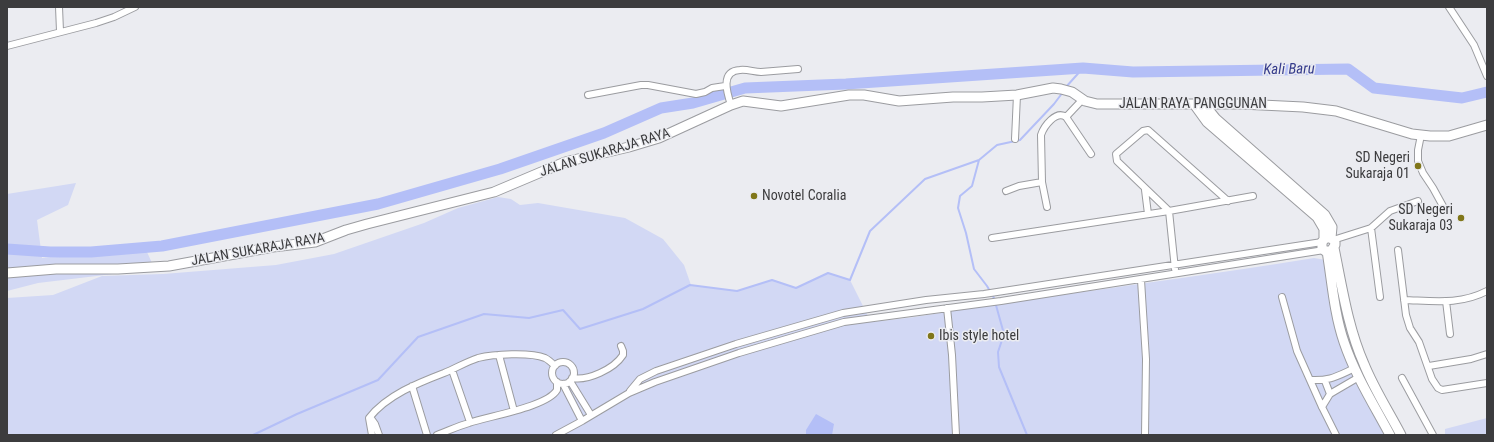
<!DOCTYPE html>
<html>
<head>
<meta charset="utf-8">
<style>
	body { margin:0 }
	#map { position:relative; width:1494px; height:442px; overflow:hidden; background:#ebecf1; font-family:"Roboto Condensed",sans-serif }
	canvas { display:block }
	.frame { position:absolute; inset:0; border:8px solid #3c3c3e; pointer-events:none }
</style>
</head>
<body>
<div id="map">
<canvas width="1494" height="442"></canvas>
<div class="frame"></div>
</div>
<script>
const ctx = document.querySelector('canvas').getContext('2d');
ctx.lineJoin = 'round';
function fillPath(path, color) { ctx.fillStyle = color; ctx.fill(path, 'evenodd'); }
function strokePath(path, color, width, dash) { ctx.strokeStyle = color; ctx.lineWidth = width; ctx.lineCap = dash ? 'butt' : 'round'; ctx.setLineDash(dash || []); ctx.stroke(path); }
function write(font, color, halo, rows, align = 'center') {
  ctx.font = font + ' "Roboto Condensed",sans-serif'; ctx.lineWidth = 3; ctx.setLineDash([]); ctx.textBaseline = 'middle'; ctx.strokeStyle = halo; ctx.fillStyle = color; for (const [text, x, y, turn = 0] of rows) {
    ctx.save(); ctx.translate(x, y); ctx.rotate((+turn || 0) * Math.PI / 180); ctx.textAlign = isNaN(turn) ? turn : align; if (halo) ctx.strokeText(text, 0, 0); ctx.fillText(text, 0, 0); ctx.restore();
  }
}
fillPath(new Path2D(`
	M76,183L68,205L37,220L42,258L147,252L152,263L130,272L38,283L7,291V194Z
	M498,197L511,199L520,205L538,203L625,218L663,239L684,265L691,285L737,291L772,280L796,288L828,273L850,280L871,322C927,317 983,305 1039,298C1131,285 1222,273 1314,258L1326,260L1334,297L1365,396L1384,435H7V298L53,295L102,276L163,274L276,265L334,254L424,223L458,208Z
	M1487,418L1486,435H1445V429Z`), '#d2d8f4');
fillPath(new Path2D(`
	M816,414L834,424L832,435H806V430Z`), '#b4bff7');
strokePath(new Path2D(`
	M1066,87L1083,68
	M253,435L297,414L378,380L418,337L484,314L529,318L563,310L580,329L643,309L690,285L737,291L772,280L796,288L828,273L850,280L870,231L925,179L979,160
	M1027,435L999,367L998,352L1004,334L994,298L987,286L974,269L966,233L958,208L960,196L972,186L979,160L997,145L1020,140L1054,104L1063,92`), '#b4bff7', 2);
strokePath(new Path2D(`
	M7,249L50,252H91L162,246L378,204L500,169L604,133L661,108L693,103L745,88L846,84L1083,68L1133,72L1348,69L1374,88L1462,98L1487,92`), '#b4bff7', 11);
const street = new Path2D(`
	M59,7L60,31
	M1449,7L1474,45L1487,76
	M7,46L96,23L114,17L135,7
	M588,95L641,85H648L696,94L705,92L712,88L725,86
	M731,105C727,93 720,71 740,70C747,69 754,72 761,72C774,71 786,70 798,69
	M1066,117L1083,99
	M1421,135L1418,150V161L1423,173L1433,188L1444,208
	M1015,139L1017,95
	M1145,190L1148,214
	M1006,191L1019,186L1042,182
	M1047,207L1042,182L1041,135C1044,126 1056,110 1066,117L1091,154
	M1371,228L1380,297
	M992,238L1169,211L1253,196
	M1333,240L1371,228L1390,211L1418,201
	M1398,250L1406,315L1410,328L1419,342L1432,379L1438,388L1442,390L1487,383
	M1175,269L1169,211L1117,161L1116,154L1143,131L1148,130L1228,201
	M1141,280L1146,359L1145,435
	M1282,297L1297,351L1322,407L1336,435
	M1404,300C1434,301 1460,305 1487,291
	M1446,301L1450,334
	M947,308L952,355L956,435
	M499,355L514,411
	M552 373a11 11 0 1 1 22 0a11 11 0 1 1-22 0Z
	M1429,366L1471,359L1487,354
	M452,370L470,422
	M572,378C588,381 614,369 623,355V351L621,346
	M1402,378L1433,435
	M1310,380C1331,381 1337,376 1355,368
	M570,381L591,415
	M1325,381L1330,394
	M563,384L582,421
	M412,386L427,435
	M630,391L640,379L656,371L736,344L843,313L926,300L984,294L1322,242
	M1322,407L1330,394L1335,391L1359,377
	M370,417L375,424L379,435
	M372,435L369,418C387,395 418,383 444,373C456,368 466,362 478,358C493,354 531,352 545,358C549,360 552,363 555,366
	M437,435C448,431 458,426 469,423C489,416 547,407 557,390V382
	M556,435L582,421L629,393L655,382L739,353L844,322L1001,301L1324,250`);
const secondary = new Path2D(`
	M1194,104L1207,122L1317,217L1324,229V240
	M1204,104L1216,119L1325,215L1332,227L1331,238L1335,242V245L1331,251H1325L1322,248V242L1325,238H1331
	M1334,248C1342,287 1348,328 1364,364C1374,389 1389,412 1401,435
	M1327,251C1332,281 1334,313 1344,342C1355,375 1374,405 1390,435
	M7,273L56,269H118L169,266L273,247L315,242L346,230L367,224L494,192L565,162L629,147L659,138L731,105L743,101L781,106L849,95H864L899,101L953,97H982L1017,95L1053,88L1061,89L1072,92L1085,101L1097,104H1241L1303,107L1336,111L1412,134L1430,136H1449L1487,125`);
strokePath(street, '#9b9ca0', 8);
strokePath(secondary, '#9b9ca0', 11);
strokePath(street, '#fff', 6);
strokePath(secondary, '#fff', 9);
for (const [x, y, r, color] of [
	[1418,166,4,"#807619"],
	[754,196,4,"#807619"],
	[1461,218,4,"#807619"],
	[931,336,4,"#807619"]
]) { const dot = new Path2D(); dot.arc(x, y, r, 0, 2 * Math.PI); ctx.fillStyle = color; ctx.fill(dot); strokePath(dot, '#ebecf1', 1.5); }
write('14px', '#3c3c3e', '#ebecf1', [
	["JALAN RAYA PANGGUNAN",1193,104],
	["JALAN SUKARAJA RAYA",605,153,-17],
	["JALAN SUKARAJA RAYA",258,250,-10]
]);
write('14px', '#3c3c3e', '#ebecf1', [
	["SD Negeri",1410,158],
	["Sukaraja 01",1410,174],
	["Novotel Coralia",762,196,"left"],
	["SD Negeri",1453,210],
	["Sukaraja 03",1453,226],
	["Ibis style hotel",939,336,"left"]
], 'right');
write('italic 15px', '#373d8c', '#ebecf1', [
	["Kali Baru",1289,70,-1]
]);
</script>
</body>
</html>
